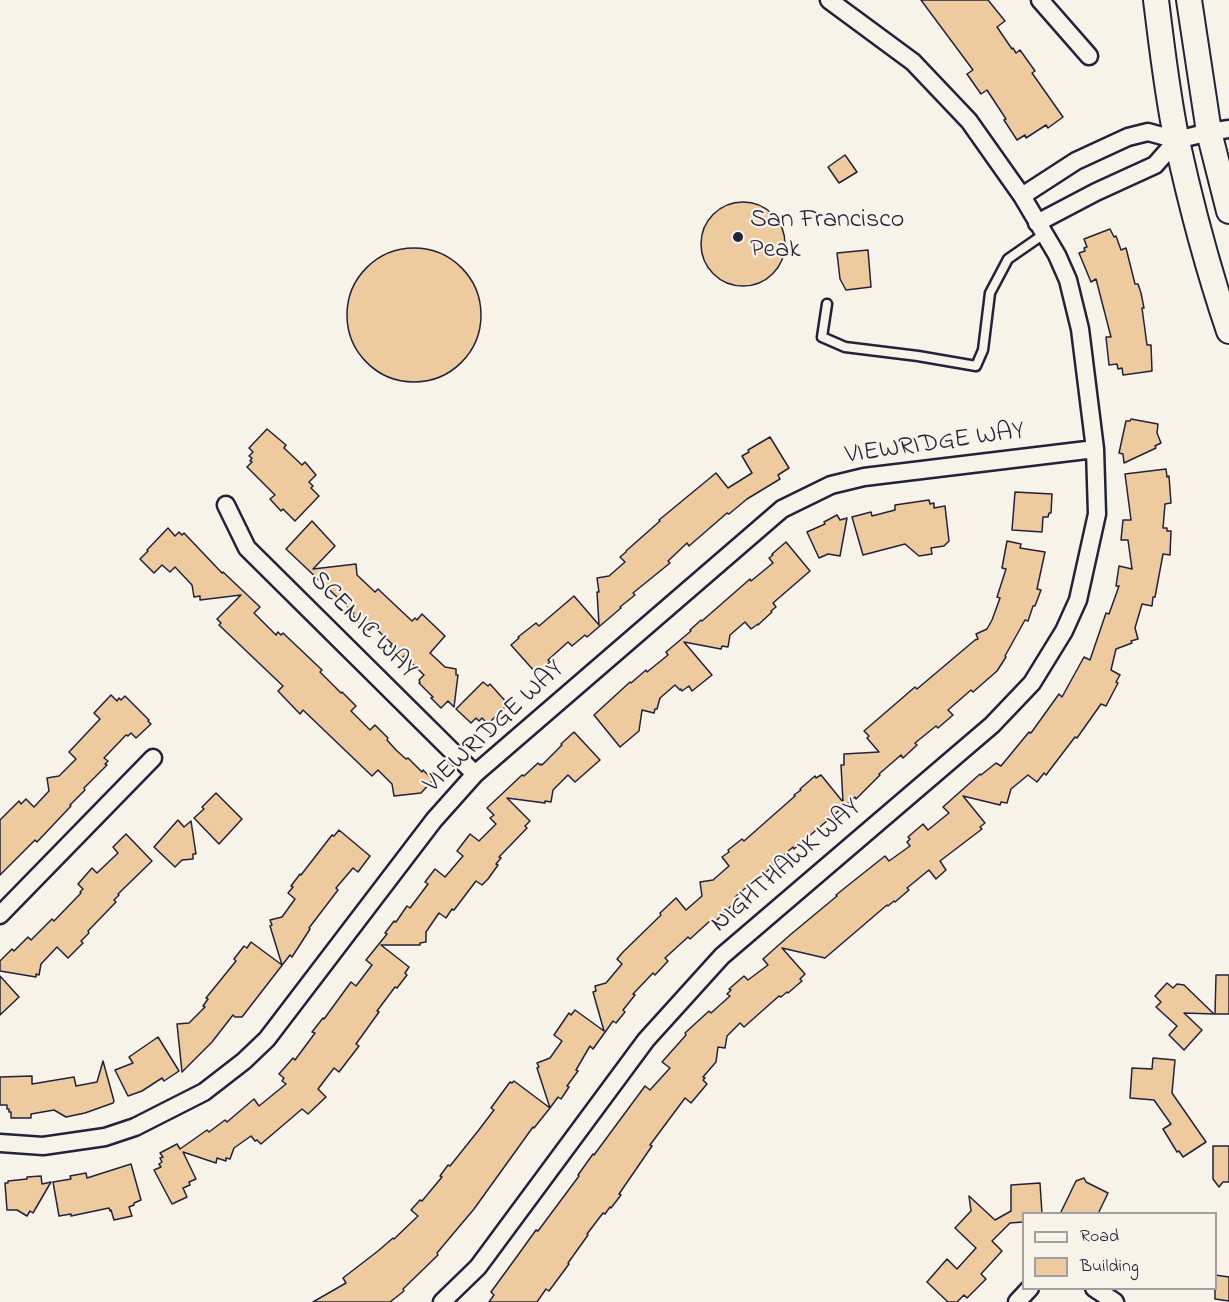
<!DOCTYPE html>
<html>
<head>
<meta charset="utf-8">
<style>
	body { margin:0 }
	#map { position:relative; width:1229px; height:1302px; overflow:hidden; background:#f7f3e8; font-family:"Indie Flower",sans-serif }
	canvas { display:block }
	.legend { position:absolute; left:1022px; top:1212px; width:195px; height:78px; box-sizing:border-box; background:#f7f3e8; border:2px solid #a29fa3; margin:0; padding:8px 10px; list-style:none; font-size:18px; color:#22223b }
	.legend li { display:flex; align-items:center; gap:12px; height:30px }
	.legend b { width:30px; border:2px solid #a29fa3 }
</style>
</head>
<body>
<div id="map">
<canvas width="1229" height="1302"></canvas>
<ul class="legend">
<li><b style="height:8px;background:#f7f3e8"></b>Road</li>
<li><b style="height:16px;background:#eecb9f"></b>Building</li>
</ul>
</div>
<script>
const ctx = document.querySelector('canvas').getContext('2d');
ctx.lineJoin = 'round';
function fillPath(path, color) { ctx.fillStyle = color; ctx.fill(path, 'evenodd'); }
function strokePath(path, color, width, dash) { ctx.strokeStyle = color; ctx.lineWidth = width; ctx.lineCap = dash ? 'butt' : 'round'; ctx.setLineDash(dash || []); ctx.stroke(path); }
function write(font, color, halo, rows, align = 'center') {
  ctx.font = font + ' "Indie Flower",sans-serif'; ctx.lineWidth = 4.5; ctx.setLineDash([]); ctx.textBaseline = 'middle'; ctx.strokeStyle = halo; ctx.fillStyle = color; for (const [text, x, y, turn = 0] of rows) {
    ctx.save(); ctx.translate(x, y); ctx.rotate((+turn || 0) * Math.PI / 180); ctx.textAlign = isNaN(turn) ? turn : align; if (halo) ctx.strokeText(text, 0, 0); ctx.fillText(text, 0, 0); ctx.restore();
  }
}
const building = new Path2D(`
	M921,0H988L1005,21L997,27L1012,49L1013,48L1016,53L1020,50L1035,71L1032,73L1063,117L1048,128L1046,125L1026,138L1025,135L1017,140L1004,120L1006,119L987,90L981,94L967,74L973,70Z
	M845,155L857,172L839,183L828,167Z
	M701 244a42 42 0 1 1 84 0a42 42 0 1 1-84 0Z
	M1110,229L1114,237L1116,236L1121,250L1126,248L1135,284H1138L1141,293L1144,308H1142L1147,345H1151L1152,371L1123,375L1122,368L1118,369L1117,364L1109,365L1106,337H1111L1096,279L1091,282L1079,253L1085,251L1084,248L1087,247L1084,239Z
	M347 315a67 67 0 1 1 134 0a67 67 0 1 1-134 0Z
	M868,250L871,287L846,290L840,279L837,253Z
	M1131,419L1158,424L1157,433L1161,443L1155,446L1156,448L1124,463L1123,454L1119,453L1126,421H1130Z
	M267,429L286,445L284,448L302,465L305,462L316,475L309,482L313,486L311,488L319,496L295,521L283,509L281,511L270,499L275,495L247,467L252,462L250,461L252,458L249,456L253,452L249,448Z
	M770,437L789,468L778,475L780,479L747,499L729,514L727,513L689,546L687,543L668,561L670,563L633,593L635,595L620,607L621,608L587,637L585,635L572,646L568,642L548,660L550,662L536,673L511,645L519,638L518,637L536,623L539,626L574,596L599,625L597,592H599L597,578L609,576L625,562L620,557L626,552V551L660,521L659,520L716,473L728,488L752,473L742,456L749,452L748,450Z
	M1166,469L1167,477L1169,476L1171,503L1165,504L1163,528H1167V531H1171L1170,555L1163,554L1155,597H1153L1152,606L1142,604L1135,628L1138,639L1131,641L1132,643L1116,649L1111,670L1120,675L1116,682L1118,683L1106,706L1101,704L1077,738L1075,737L1046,775L1044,773L1037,782L1028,775L1011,789L1007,803L1001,802L1000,805L963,796L985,823L980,827L982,829L940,861L946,870L936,879L929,870L907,888L909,890L895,902L894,901L888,906L887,905L825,958L782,948L805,974L800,979L802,981L788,993L787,992L781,997L779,996L744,1027L740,1023L727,1036L725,1048L718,1047L716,1062L703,1077L705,1078L703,1080L707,1084L691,1103L685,1098L650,1145L652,1146L619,1194L621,1195L611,1208L610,1207L605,1214L603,1213L587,1234L588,1235L568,1263L569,1264L549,1291L546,1289L537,1302H489L494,1295L491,1292L518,1255L536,1230L538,1231L579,1176L578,1175L593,1154L594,1155L645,1086L650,1090L670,1068L662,1062L686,1035L685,1033L709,1011L711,1013L730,996L727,994L731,990L729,989L744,976L748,980L768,965L763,959L790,935L837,896L836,895L851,883L885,856L889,861L910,846L907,842L910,839L908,837L923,824L928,830L949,813L943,807L980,774L981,775L996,763L1001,766L1029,732L1031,733L1059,694L1062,697L1084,657L1090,660L1106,613L1109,614L1119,586H1116L1119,566L1132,569L1128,540H1121L1123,520H1131L1125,474Z
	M1015,492L1052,494L1051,513H1049L1048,517H1043L1042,532L1012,530Z
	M929,500L930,504L934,503V508L945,506L949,541L944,546L931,548L932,554L919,556L905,544L863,555L852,517L871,512L872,516L895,510V505Z
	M837,515L840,520L847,518L840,556L828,554L819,558L807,532L825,524L824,522Z
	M312,521L335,546L313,569L356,564L357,575L375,592L378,589L412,621L415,618L417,620L422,614L445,636L430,653L445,667L456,669V675H458L454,707L448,701L441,708L431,698L433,697L419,683L420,682L419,680L424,675L404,656L402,658L390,646L392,644L373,626L369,630L366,628L365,629L352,615L354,613L286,549Z
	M168,528L175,536L179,532L182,535L184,533L222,573L223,572L260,607L254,613L276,635L278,632L281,635L283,633L322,670L320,672L341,693L342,692L356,706L351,711L370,730L375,725L388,738L387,740L396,750L406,759L408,758L422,772L423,770L433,780L421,793L394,796L392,784L378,770L372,776L303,710L300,714L278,691L283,686L219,625L221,623L217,619L241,595L200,600V596L194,597L192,585L175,567L170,572L162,565L154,573L140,559L148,551L147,550Z
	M1007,541L1021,544L1020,548L1045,552L1037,589L1041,590L1035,606H1033L1028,621L1025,620L1005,656L1006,657L997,671L973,692L971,690L948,710L953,715L938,728L936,726L915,743L917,745L903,758L901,755L879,774L880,775L856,799L855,797L794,849L793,847L772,865L773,866L757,880L756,879L735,897L738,899L714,923L711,920L690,939L688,937L665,958L668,961L655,975L653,973L633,994L635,995L623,1010L625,1012L616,1023L613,1021L593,1049L590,1046L576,1070L578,1071L567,1086L569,1087L561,1099L558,1097L550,1108L537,1068L539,1067L537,1063L550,1058L562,1041L554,1035L569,1013L571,1015L575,1010L604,1031L593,992L596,991L595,986L606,983L622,964L617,959L623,952L661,915L660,913L676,898L686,910L702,896L700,882L713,880L729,866L722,857L729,852L728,850L742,839L744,841L795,796L794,795L801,790L800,789L815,776L816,778L821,775L843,802L841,765H844V754L879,752L867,738L869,736L864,731L915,687L917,689L975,640L978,639L976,634L987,629L992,620L1000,598L997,597L1006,569L1002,568Z
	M786,542L810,571L773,603L776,607L771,611L772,612L758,625V624L751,629L745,622L730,635L728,647L722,646L721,649L684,642L712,675L692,691L689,686L682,691L681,689L680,690L675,685L660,698L657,709H655L654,713L642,710L639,731L620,747L594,715L630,682L631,683L646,670L647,672L668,655L666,652L691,631L690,630L701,620L702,621L750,579L751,581L773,563L769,558L773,555L772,554Z
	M483,682L488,686L490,684L508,704L488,724L482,718L479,721L476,718L471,723L456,709Z
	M111,695L117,701L119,698L121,700L125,696L149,720L148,721L151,724L136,738L131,733L128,736L126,735L104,758L108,761L105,764L107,765L84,788L85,790L70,805L71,806L37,842L35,840L0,875V820L19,801L21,804L26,799L34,807L49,791L47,778L59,776L76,759L69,752L100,719L94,713Z
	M574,732L600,760L575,782L568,775L553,790L551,802L545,801V803L507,798L530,821L525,826L527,828L499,857L501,858L496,864L498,865L488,879L482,885L476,881L454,910L452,909L446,918L439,913L426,932V942L420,943V945H381L409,967L405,973L407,975L397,988L395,987L377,1011L379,1012L356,1044L359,1046L339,1072L334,1068L318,1089L326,1097L308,1114L302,1109L261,1144L257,1140L255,1141L251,1136L234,1148L230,1159L226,1158V1161L217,1158L216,1163L183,1152L196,1179L189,1182L190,1185L183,1188L187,1197L172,1204L154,1170L161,1167L159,1164L162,1162L160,1158L163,1157L160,1153L177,1144L180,1149L207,1130L209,1132L225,1120L227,1122L254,1099L259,1106L286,1084L282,1081L284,1078L279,1074L293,1058L295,1060L315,1033L312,1032L323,1018L324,1019L351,982L356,986L372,965L366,960L387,934L385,933L394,921L396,922L407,906L410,908L428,884L425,882L435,869L445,877L463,856L457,851L470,834L479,841L496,824L490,818L494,815L487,808L522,775L524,776L538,763L540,765L541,764L542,765L562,745L561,744Z
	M216,793L242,819L219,844L194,818L204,809L202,807Z
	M178,820L184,827L191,821L196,854H193V859L182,860L175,867L154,847Z
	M339,830L370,856L358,872L353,868L336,888L338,890L309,928L310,929L292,957L290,955L242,1017H235L233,1015L212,1042L182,1072L177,1024L189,1023L205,1007L203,1006L208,999L206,998L236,961L234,959L244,946L247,948L251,942L282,965L270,926L272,925L270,920L282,917L295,899L288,893L293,887L291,886L300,874L301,875L332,835L334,836Z
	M126,834L152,861L118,894L119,895L114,900L116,902L88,931L89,933L81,941L83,943L68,958L57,947L41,964L39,975L36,974V977L0,971V961L12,949L14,951L28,937L31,940L52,919L54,921L81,893L80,892L83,889L78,884L92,868L97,873L118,853L113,847Z
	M1216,975H1229V1014H1215Z
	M0,976L19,997L0,1015Z
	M1167,983L1173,988L1177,984L1184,985L1214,1014L1184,1013L1202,1030L1184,1050L1169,1035L1177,1026L1156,1007L1161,1002L1155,996Z
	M158,1037L179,1071L164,1081L162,1078L142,1091L128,1096L115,1070L133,1063L129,1057Z
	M1153,1058L1175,1060L1172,1093L1206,1142L1183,1157L1179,1151L1177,1152L1163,1129L1171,1124L1154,1100L1130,1098L1132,1068L1152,1069Z
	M103,1061L114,1101L113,1103L85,1113L66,1117L54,1110L31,1114V1118H11V1112H9V1109H7V1105H0V1077L32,1076V1084L74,1077L76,1086L97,1082Z
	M514,1081L550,1108L534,1128L533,1127L474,1209L437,1253L438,1255L403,1289L404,1291L390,1302H313L346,1283L343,1278L378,1251L393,1238L394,1239L418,1216L411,1210L420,1200L422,1201L442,1177L440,1176L448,1165L450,1166L478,1131L494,1110L491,1108L510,1082L512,1083Z
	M1213,1146H1229V1182H1223L1219,1187L1213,1179Z
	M131,1164L141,1200L134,1203V1205L129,1207L132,1216L114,1220L111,1210L110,1211L109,1208L71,1216V1214L59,1216L53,1182L71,1179L70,1176L86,1173L87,1178Z
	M41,1176L42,1184L51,1182L33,1213L30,1211L27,1216L17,1210H7L5,1183H8V1181L27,1179V1177Z
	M1084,1178L1086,1182L1108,1193L1098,1214H1060L1076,1181Z
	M1040,1183L1042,1214H1023V1222L1010,1223L992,1241L1002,1251L981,1274L986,1279L967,1298L964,1295L957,1302H948L927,1282L947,1259L957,1269L976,1248L955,1228L971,1211L969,1196L995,1220L1011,1211V1185Z
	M1215,1275L1229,1277V1301L1215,1299Z`);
fillPath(building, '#eecb9f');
strokePath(building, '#22223b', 1.5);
const service = new Path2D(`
	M827,304L822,337L845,347L918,356L976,366L983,350L990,293L1008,259L1044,234`);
const minor = new Path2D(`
	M1040,0L1089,56
	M1177,140L1209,132L1229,129
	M1022,196L1076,161L1128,137L1148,132L1177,140
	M1037,223L1096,192L1155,165L1177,140
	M226,505L247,548L475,774
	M0,915L153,758
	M0,1143L43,1146L105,1137L135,1127L204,1092L244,1061L267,1039L434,820L475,774L782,509L831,485L864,477L1095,449
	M1094,1288L1115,1302
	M442,1302L478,1267L646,1040L722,956L992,725L1032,683L1064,631L1078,600L1097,514L1095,449L1080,329L1068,280L1057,255L1022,196L969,121L913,62L829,0
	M1017,1302L1030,1288`);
const secondary = new Path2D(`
	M1156,0C1162,47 1167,94 1177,141C1191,205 1208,269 1229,331
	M1189,0L1209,132L1229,211`);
strokePath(service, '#22223b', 13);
strokePath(minor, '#22223b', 21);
strokePath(secondary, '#22223b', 28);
strokePath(service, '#f7f3e8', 8);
strokePath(minor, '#f7f3e8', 16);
strokePath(secondary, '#f7f3e8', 24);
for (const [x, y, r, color] of [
	[738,237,6,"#22223b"]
]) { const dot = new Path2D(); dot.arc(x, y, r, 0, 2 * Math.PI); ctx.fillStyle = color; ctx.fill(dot); strokePath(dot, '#f7f3e8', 2); }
write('26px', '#22223b', '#f7f3e8', [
	["San Francisco",750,222],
	["Peak",750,252]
], 'left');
write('26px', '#22223b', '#f7f3e8', [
	["VIEWRIDGE WAY",935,445,-8],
	["SCENIC WAY",362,626,45],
	["VIEWRIDGE WAY",495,728,-43],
	["NIGHTHAWK WAY",787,867,-41]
]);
</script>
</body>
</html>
